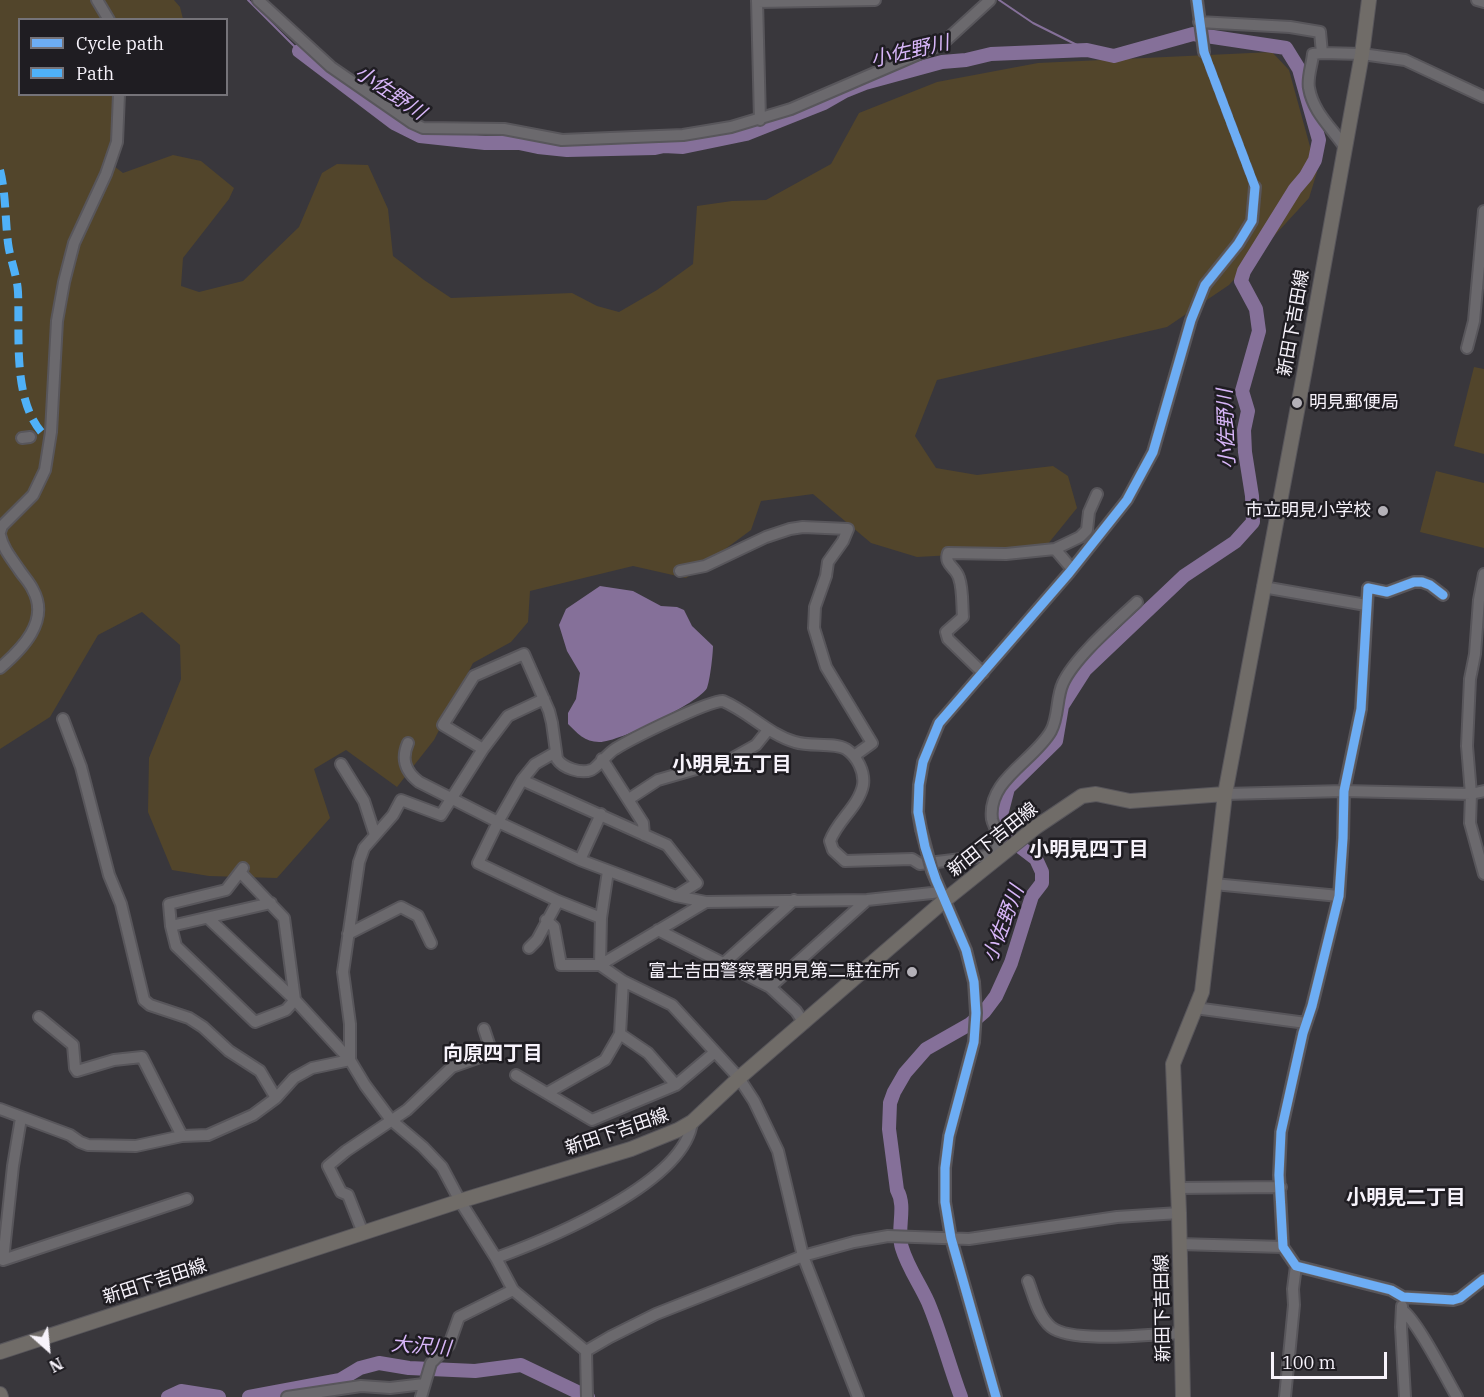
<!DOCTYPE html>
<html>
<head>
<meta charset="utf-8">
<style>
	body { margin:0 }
	#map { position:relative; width:1484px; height:1397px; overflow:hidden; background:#39373c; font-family:"IBM Plex Serif",serif }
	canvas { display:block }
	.legend { position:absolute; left:18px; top:18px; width:210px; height:78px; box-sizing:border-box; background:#1f1d22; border:2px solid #757379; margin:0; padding:8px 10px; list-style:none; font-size:18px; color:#f7f3fb }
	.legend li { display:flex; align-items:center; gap:12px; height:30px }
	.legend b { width:30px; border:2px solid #757379 }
	.north { position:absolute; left:18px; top:1319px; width:60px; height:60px; -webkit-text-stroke:4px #1f1d22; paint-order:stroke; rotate:153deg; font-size:16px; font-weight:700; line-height:24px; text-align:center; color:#f7f3fb }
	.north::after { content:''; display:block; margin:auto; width:21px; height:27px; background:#f7f3fb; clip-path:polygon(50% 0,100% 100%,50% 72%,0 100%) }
	.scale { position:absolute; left:1271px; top:1352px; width:116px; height:27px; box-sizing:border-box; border:3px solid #f7f3fb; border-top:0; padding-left:8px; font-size:18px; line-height:21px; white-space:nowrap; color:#f7f3fb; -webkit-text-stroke:4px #1f1d22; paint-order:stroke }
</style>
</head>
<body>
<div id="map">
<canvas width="1484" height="1397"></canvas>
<ul class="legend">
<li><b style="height:8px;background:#6dadf4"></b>Cycle path</li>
<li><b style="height:8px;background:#4fb1f8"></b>Path</li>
</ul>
<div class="north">N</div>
<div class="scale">100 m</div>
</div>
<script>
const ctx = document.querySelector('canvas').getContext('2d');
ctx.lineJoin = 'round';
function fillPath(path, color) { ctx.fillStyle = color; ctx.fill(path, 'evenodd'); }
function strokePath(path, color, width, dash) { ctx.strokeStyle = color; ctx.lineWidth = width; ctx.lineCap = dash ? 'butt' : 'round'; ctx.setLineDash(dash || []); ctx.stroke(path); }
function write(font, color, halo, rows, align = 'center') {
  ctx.font = font + ' "IBM Plex Serif","Noto Sans JP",serif'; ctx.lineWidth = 5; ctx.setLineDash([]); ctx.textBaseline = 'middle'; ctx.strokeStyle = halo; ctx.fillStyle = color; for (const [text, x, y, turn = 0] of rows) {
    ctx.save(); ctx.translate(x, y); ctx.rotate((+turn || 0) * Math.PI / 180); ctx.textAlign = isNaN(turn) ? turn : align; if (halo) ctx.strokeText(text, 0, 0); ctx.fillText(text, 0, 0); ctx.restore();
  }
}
fillPath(new Path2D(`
	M0,0H174L180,7L183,19L20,20V94L126,95L106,160L123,173L173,155L201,161L234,188L229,199L183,258L181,286L199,292L243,281L299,227L322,173L337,164L368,165L388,209L393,256L424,280L451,298L572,293L597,306L619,312L657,290L693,264L697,206L732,201L766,200L831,164L859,113L937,82L1038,63L1272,52L1289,70L1317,172L1309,198L1229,285L1167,327L937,380L915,436L936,468L977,475L1053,466L1068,476L1077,508L1043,550L917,557L871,543L813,494L761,501L751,530L686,578L633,566L530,591L528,622L511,642L473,663L434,740L397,787L346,750L314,769L330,818L277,878L209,876L172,870L148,812L149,758L181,679L180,645L142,612L98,635L50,717L0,749Z
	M1474,367L1484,369V454L1454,446Z
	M1436,471L1484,483V548L1420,532Z`), '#52452b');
fillPath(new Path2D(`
	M600,586L633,591L661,606L677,607L684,610L692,626L713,646C713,654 710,681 707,688C699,703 617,743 599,742C585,742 577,733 568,724V713L576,699L580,673L567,651L559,625L566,609Z`), '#857099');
strokePath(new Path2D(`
	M248,0L299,51
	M999,0L1033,23L1087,50`), '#857099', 2);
strokePath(new Path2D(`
	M299,51L394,123L420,136L485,143H519L538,147L567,150L655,148L664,146L683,147L746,134L824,103L845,91L865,83L942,62L966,60L991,54L1087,50L1114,56L1193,34L1286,48L1299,69L1319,140L1315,160L1306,176L1295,189L1244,271L1241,281L1256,309L1259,331L1242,391L1248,411L1244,430L1245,452L1252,496L1253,522L1235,542L1184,576L1085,670L1062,706L1056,741L1008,788L1001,815L1006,836L1036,859L1042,872V883L1032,896L1011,963L996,996L984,1012L970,1024L926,1049L905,1073L894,1092L890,1103L889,1129L897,1190C907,1207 896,1230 902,1248C908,1268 920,1284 928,1302C941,1333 949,1365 961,1397
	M168,1397L181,1391L219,1397
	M249,1397L340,1380L360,1368L379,1363L409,1368L475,1371L521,1365L588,1397`), '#857099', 14);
strokePath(new Path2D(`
	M1204,52L1255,187`), '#565359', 10, [10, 5]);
const minor = new Path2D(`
	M97,0L109,20
	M258,0L331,67L412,123L423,128L504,129L562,140L683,135L731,127L791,109L942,44L990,0
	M757,0L760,120
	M1197,0L1204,52
	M1477,0L1484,2
	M757,2L875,0
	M1199,22L1290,27L1320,32L1322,53L1313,54C1312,65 1307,78 1309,88C1313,112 1331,127 1344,146
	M1322,53L1362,54L1405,60L1484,97
	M1467,348L1474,321L1484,211
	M22,438L30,437
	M0,532L2,526L33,495L45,470L51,432L57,321L64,282L74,243L106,174L117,142L119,94
	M0,535C3,549 12,559 20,571C24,577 30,583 33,590C50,621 22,649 0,668
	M1055,549L1080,537L1087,530L1089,512L1097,494
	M680,571L705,566L766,537L790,529L803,527L848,529L843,541L828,562L826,576L815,607L814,628L826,667L872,743L854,756
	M1484,574L1479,600L1475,654L1470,679L1467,746L1471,794L1470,823L1484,874
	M1263,587L1366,605
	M1443,595L1430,585L1422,582H1414L1387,592L1368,588L1361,709L1344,791L1343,838L1339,896L1312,1006L1303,1033L1281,1132L1279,1175L1283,1247L1296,1266L1391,1290L1403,1297L1453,1300L1460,1298L1484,1279
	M983,673L948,639L946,632L963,617C962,605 963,589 959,578C956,567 944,565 948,553L1006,554L1055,549L1072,569
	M63,719L81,767L109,875L121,904L144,1000L150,1005L189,1018L203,1027L229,1051L260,1071L276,1098
	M408,743C401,759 405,771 419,782L498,822L580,860L676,896L706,902L867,900L941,892
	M483,749L443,725L474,676L524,654L549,711L552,723L557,759C563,768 581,774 591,770C596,769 608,753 615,749C631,739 707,701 723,701C749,712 768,734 795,742C810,747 834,742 846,749C857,756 865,772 863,785C859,806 837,821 830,841L833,850L845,861L912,859L920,864L1003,854
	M556,752L535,764L522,780L498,822L478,863L558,901L601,918
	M602,759L643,823L644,835
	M341,764L364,801L375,835
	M522,780L667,845L697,883L676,896
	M1225,794L1344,791L1471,794L1484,791
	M629,799L658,780L731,759L756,745L768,730
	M921,829L918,812L919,785L923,762L939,723L1069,573L1127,500L1153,452L1191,320L1205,285L1238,244L1252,221L1255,187
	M999,854C995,844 998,845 998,837C998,831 993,825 992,819C987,780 1034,761 1051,731C1059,716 1056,698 1063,683C1075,657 1116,622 1137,602
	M580,860L601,814
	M243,868L226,890L169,904L171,926L176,946L255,1022L286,1010L295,1000
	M932,871L966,950L974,982L976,1013L974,1042L949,1136L945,1168V1202L951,1238L996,1397
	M240,872L284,918L295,1000
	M1214,884L1339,896
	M208,918L295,1000L350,1060L365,1085L391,1120L423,1147L442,1167L460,1201L496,1258L513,1290L586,1351L587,1397
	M546,920L554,927L561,965H600L706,902
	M171,926L271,903
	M658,930L770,987L796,1011L804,1023
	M348,934L401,907L418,916L431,943
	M529,948L537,940L558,901
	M723,964L794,900
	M600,965L623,981L672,1005L739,1078L754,1101L778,1151L803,1256L858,1397
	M600,965L601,918L608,871
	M770,987L867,900
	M1195,1008L1306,1023
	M39,1017L73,1045L75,1068L77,1071L114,1060L142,1057L182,1136
	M620,1034L648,1053L676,1085
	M350,1060V1024L343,972L359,862L364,848L393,815L401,800L441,815L483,749L508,716L544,699
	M516,1075L592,1120L676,1085L715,1052
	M547,1093L605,1060L620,1034L623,981
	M0,1109L70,1135L80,1142L88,1145L136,1146L182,1136L208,1135L253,1115L276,1098L294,1078L312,1068L350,1060
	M21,1118L13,1166L3,1260L187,1199
	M1178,1188L1281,1187
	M363,1233L348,1195L341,1192L328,1166L346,1151L407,1110L452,1067L492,1053L484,1029
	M1179,1244L1283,1247
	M496,1258C548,1239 685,1183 692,1122
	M1028,1281C1034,1297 1038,1316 1051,1327C1072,1344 1154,1334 1182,1333
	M1402,1306L1401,1327L1405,1397
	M1402,1310C1417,1320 1446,1378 1457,1397
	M586,1351L610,1337L656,1314L803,1256L854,1242L888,1236L969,1239L1117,1217L1179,1213
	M287,1397L361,1386L390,1388L424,1384
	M421,1397L431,1363L449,1345L459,1317L513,1290
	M1285,1397L1294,1305L1293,1289L1296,1266`);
const major = new Path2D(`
	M0,1352L460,1201L631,1149L678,1130L692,1122L739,1078L945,900L1036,827L1082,796L1096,794L1130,801L1225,794
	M0,1394L1,1397
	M1183,1397L1179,1213L1173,1064L1202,992L1225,794L1305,369L1362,54L1369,0`);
strokePath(minor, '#58565b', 14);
strokePath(major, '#58565b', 16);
strokePath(minor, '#6b696d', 10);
strokePath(major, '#706c68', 14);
const minorBridge = new Path2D(`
	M921,829L932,871`);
strokePath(minorBridge, '#58565b', 14, []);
strokePath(minorBridge, '#6b696d', 10);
strokePath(new Path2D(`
	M0,170C6,194 5,218 8,243C10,259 17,275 18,292C20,336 12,400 43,434`), '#4fb1f8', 8, [15, 8]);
strokePath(new Path2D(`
	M1443,595L1430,585L1422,582H1414L1387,592L1368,588L1361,709L1344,791L1343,838L1339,896L1312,1006L1303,1033L1281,1132L1279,1175L1283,1247L1296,1266L1391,1290L1403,1297L1453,1300L1460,1298L1484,1279
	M996,1397L951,1238L945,1202V1168L949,1136L974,1042L976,1013L974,982L966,950L936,880L925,847L918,812L919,785L923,762L939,723L1069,573L1127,500L1153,452L1191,320L1205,285L1238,244L1252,221L1255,187L1204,52L1197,0`), '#6dadf4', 9);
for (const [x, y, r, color] of [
	[1297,403,6,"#b4b1b8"],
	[1383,511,6,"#b4b1b8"],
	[912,972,6,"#b4b1b8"]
]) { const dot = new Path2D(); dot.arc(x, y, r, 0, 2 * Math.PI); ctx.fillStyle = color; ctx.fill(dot); strokePath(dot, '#1f1d22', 2); }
write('18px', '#f7f3fb', '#1f1d22', [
	["新田下吉田線",1294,323,-80],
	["新田下吉田線",993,840,-38],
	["新田下吉田線",617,1132,-19],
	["新田下吉田線",155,1282,-18],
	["新田下吉田線",1163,1308,-91]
]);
write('18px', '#f7f3fb', '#1f1d22', [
	["明見郵便局",1309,403,"left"],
	["市立明見小学校",1371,511],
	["富士吉田警察署明見第二駐在所",900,972]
], 'right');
write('italic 20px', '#d8b6f9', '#1f1d22', [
	["小佐野川",910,52,-13],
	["小佐野川",390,93,34],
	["小佐野川",1227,429,-92],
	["小佐野川",1004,924,-69],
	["大沢川",421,1347,5]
]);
write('bold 20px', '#f7f3fb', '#1f1d22', [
	["小明見五丁目",732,765],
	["小明見四丁目",1089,850],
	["向原四丁目",493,1054],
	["小明見二丁目",1406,1198]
]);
</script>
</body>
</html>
